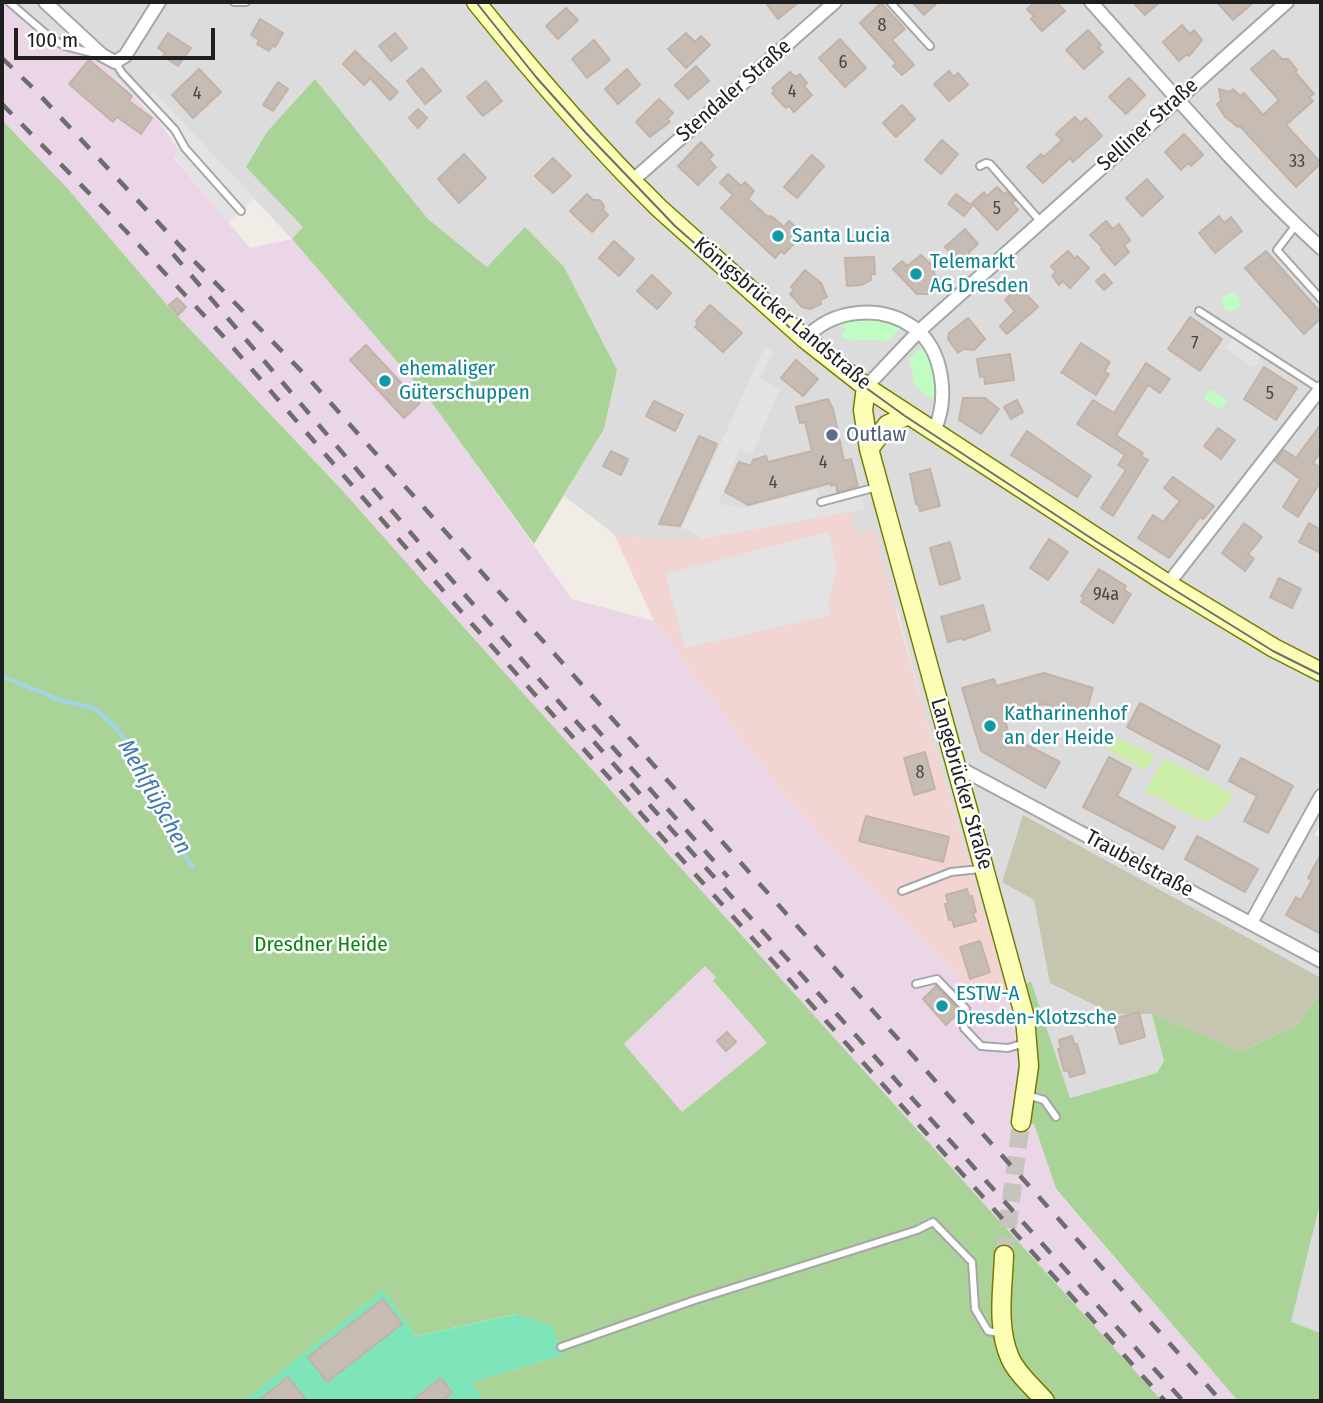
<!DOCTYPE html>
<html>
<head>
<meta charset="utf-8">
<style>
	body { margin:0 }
	#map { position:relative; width:1323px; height:1403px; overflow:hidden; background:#f1ece5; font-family:"Fira Sans Condensed",sans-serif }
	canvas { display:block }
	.frame { position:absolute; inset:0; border:4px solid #1f1f1f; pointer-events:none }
	.scale { position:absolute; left:14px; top:28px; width:201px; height:32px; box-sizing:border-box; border:4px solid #1f1f1f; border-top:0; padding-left:9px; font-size:21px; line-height:24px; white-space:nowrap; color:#1f1f1f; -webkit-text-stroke:5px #fff; paint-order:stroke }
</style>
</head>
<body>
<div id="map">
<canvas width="1323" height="1403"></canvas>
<div class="frame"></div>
<div class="scale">100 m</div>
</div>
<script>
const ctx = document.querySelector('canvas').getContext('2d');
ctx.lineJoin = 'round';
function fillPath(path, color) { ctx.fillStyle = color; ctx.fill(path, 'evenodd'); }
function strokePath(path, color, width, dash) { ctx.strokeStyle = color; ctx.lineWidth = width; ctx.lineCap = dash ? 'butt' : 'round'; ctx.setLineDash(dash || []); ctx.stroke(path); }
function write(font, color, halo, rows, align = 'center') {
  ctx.font = font + ' "Fira Sans Condensed",sans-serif'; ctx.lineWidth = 5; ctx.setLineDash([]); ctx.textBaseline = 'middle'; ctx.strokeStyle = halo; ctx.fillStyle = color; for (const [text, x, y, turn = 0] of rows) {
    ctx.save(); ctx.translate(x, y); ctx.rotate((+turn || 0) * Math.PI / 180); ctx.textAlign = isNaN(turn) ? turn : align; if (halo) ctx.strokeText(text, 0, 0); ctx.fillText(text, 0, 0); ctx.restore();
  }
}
fillPath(new Path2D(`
	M2,2H1321V823L1315,835L1321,838V991L1241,1051L1153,1015L1164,1061L1157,1073L1070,1098L1031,981L1008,993L927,722L898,612L857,534L852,512L700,539H653L614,534L564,496L604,429L525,228L488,268L428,219L315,79L304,228L292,239L155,93L143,104L95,57L50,44Z
	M1321,1199V1333L1290,1322Z`), '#dddcdc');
fillPath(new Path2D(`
	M852,511L857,534L874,530L927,722L1008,993L988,1009L787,799L654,621L614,534L653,539H700Z`), '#f2d4d3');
fillPath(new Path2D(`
	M2,2L50,44L95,57L161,124L180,152L174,158L250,248L292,239L429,399L572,599L654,621L787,799L988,1008L1008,993L1021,1069L1014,1121L1034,1124L1056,1190L1238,1401H1162L467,631L341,489L168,306L68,189L2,120Z
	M706,965L717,977L713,982L767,1043L682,1112L624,1044Z`), '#ead6e7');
fillPath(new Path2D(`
	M1023,815L1321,978V991L1296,1026L1241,1051L1152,1014H1113L1050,983L1034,900L1002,882Z`), '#c6c5b0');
fillPath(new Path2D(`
	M1112,735L1153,755V760L1145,769L1141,768L1104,747Z
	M1164,758L1233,794L1223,811L1208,821L1196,818L1145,791Z`), '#cceea8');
fillPath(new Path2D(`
	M315,79L428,219L487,267L525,227L564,267L617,370L604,429L534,544L429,399L292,239L303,227L246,167L267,132Z
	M2,120L68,189L168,306L341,489L467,631L1162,1401H484L471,1382L564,1355L516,1314L416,1336L383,1291L244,1401H2ZM705,966L716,977L713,981L767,1043L682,1112L624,1044Z
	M1031,981L1070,1098L1157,1073L1164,1061L1152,1014L1241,1051L1296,1026L1321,991V1199L1291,1322L1321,1333V1401H1238L1056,1189L1034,1124L1024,1122L1020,988Z`), '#aad397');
fillPath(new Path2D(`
	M1222 302a9 9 0 1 1 18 0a9 9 0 1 1-18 0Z
	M869,316L903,326L888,341C874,339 853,342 841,337L846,330L836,323Z
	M924,346L938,378L937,402L915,387L909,359Z
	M1210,389L1227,400L1222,409L1204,399Z`), '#c0fdc3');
fillPath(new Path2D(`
	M383,1290L416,1336L517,1314L552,1326L564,1355L472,1382L484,1401H244Z`), '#7ee5ba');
fillPath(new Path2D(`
	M154,92L255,199L228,222L174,157L184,148L175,130L147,101Z
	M1234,334L1263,354L1254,368L1225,348Z
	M765,346L773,352L760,378L780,389L752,454L739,450L719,504L745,508L817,489L822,504L863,497L865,509L700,539L693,532L682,528Z
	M829,532L837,569L828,602L831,615L685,648L665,574Z`), '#e3e3e3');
strokePath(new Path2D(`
	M2,676L57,699L96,709L116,728L132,749L162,802L176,844L193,867`), '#a3d5e1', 4.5);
const building = new Path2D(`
	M765,2H799L778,19Z
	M912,2H938L924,15Z
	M1035,2H1056L1065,11L1042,31L1031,19L1034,16L1027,9Z
	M1133,2H1160L1145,15Z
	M1217,2H1254L1233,20Z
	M881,3L905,29L892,40L914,65L902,75L893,66L896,63L860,23Z
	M566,8L578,20L558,39L546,26Z
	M260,19L283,33L275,47L273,45L269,51L257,44L259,40L251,35Z
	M1182,25L1190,34L1194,30L1202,40L1189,56L1187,54L1179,61L1163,42Z
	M1088,30L1101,45L1098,48L1103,52L1084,69L1066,50Z
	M168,33L191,48L178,66L163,56L165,53L158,48Z
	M395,33L407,48L391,61L379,46Z
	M686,33L695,42L701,36L710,45L686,68L668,49Z
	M840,39L866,68L845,87L819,58Z
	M594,40L610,60L587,78L572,59Z
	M1273,50L1282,59H1288L1297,70L1295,72L1314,94L1309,97L1313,101L1286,125L1321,163L1296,187L1239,125L1238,127L1225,117L1217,104L1221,101L1219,89L1230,92L1233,89L1240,96L1244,93L1263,115L1279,100L1251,69Z
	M355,51L398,92L390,100L370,78L364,85L343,64Z
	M89,60L132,96L129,101L152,118L141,134L117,117L113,122L69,84Z
	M696,66L709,81L688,99L675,85Z
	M422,68L441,91L425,104L407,81Z
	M199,69L221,92L193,118L172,95Z
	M627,69L640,85L618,104L605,89Z
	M949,71L954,77L958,73L968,85L949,101L934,84Z
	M790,72L795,77L800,74L807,83L804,86L812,95L794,112L789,106L786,108L779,101L772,93L775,91L772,88Z
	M1129,78L1145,95L1126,114L1109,97Z
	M486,81L502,101L483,116L467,97Z
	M278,82L288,89L273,111L263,105Z
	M659,99L673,113L667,119L670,122L650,137L636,122Z
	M902,105L915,119L896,137L883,123Z
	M418,109L427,118L418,128L409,118Z
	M1075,117L1080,123L1086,118L1102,136L1073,162L1070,158L1043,183L1027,167L1041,154L1044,157L1062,140L1056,134Z
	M1184,134L1203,155L1191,166L1188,163L1181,170L1165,152Z
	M942,140L958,154L941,174L925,160Z
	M701,142L713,155L709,160L716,167L698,185L678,166Z
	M464,154L486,178L459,203L438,179Z
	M812,155L824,166L797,198L784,187Z
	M553,158L571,176L553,193L535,176Z
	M728,174L741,186L745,182L754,191L748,199L769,218L770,216L774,218L784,227L789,221L803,234L784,254L781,251L775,258L721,208L733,195L720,183Z
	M1147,179L1163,197L1142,216L1126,198Z
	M997,187L1004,194L1007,192L1013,198L1015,201L1012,203L1018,210L997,230L972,203L984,192L987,196Z
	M587,194L593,200H600L604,206L603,210L608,215L592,232L570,211Z
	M956,194L972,206L964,216L948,204Z
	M1219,216L1224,223L1231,217L1242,231L1215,253L1199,233Z
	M1106,221L1113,229L1119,224L1130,240L1124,246L1129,252L1115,265L1101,249L1102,247L1090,235Z
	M965,229L978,244L969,252L970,261L962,258L958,262L945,247Z
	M614,241L634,259L619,276L599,258Z
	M1068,251L1075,259L1077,256L1089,268L1070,288L1063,281L1059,285L1052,276L1056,272L1051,266Z
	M1266,251L1321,313V318L1304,334L1245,268Z
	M921,255L936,269L933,272L940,280L928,290V294H917L893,269L902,261L907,266Z
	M874,257L875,274H871V280L862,285L847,286L845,258Z
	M805,270L821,283L827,297L820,300L821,304L810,309L802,307L790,294L794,289L791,287Z
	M1104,274L1112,283L1104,290L1096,281Z
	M652,275L671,293L657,309L637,291Z
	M1019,286L1038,307L1007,334L1000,326L1015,311L1005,300Z
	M177,298L186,307L178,315L169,305Z
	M710,305L742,333L723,352L695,327L698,323L696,321Z
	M1190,317L1222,339L1200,371L1168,349Z
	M968,318L985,339L974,350L964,349L958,353L948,339L949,333Z
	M1081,343L1110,362L1104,372L1109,374L1096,395L1064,374L1067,372L1061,373Z
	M366,345L420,403L404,418L350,360Z
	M1010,354L1014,380L985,384L984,376L980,377L977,359Z
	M796,360L818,379L803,396L781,378Z
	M1146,363L1170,379L1160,393L1148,385L1116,435L1143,453L1141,456L1148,460L1113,516L1101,508L1126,470L1118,465L1125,455L1077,424L1093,400L1114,413Z
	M1264,367L1297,388L1276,420L1244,399Z
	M963,398H985L999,409L981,434L959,420Z
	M828,399L833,409L844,461L851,459L858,486L837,492L836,484L831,486V483L748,505L725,492L739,462L751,466L753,460L766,456L768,462L812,451L805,422L800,423L796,407Z
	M1017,400L1023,412L1011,419L1004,407Z
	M654,401L683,415L675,431L646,416Z
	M1321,424V451L1313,463L1321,468V481L1298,517L1283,507L1300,479L1275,461L1284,450L1296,458Z
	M1218,428L1235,440L1221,459L1204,446Z
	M1027,431L1091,476L1077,497L1011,455Z
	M699,436L717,444L680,526L659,524Z
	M611,451L628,459L621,475L603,466Z
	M930,469L940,506L920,511L918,504H916L910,474Z
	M1173,477L1214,506L1203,519L1200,517L1169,558L1138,538L1153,515L1163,522L1180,501L1164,488Z
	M1244,523L1262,537L1248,554L1254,559L1245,571L1222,553Z
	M1309,523L1321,530V553L1299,542Z
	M1049,539L1068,552L1048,580L1030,568Z
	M950,542L960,579L940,585L930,548Z
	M1099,569L1126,586L1124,590L1131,594L1113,623L1081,602L1084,598L1081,596Z
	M1279,578L1301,589L1292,608L1270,597Z
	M983,605L990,630L963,640L962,638L948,642L941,617Z
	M1044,673L1093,688L1085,716L1044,704L1023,708L1004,715L1009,736L1060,762L1045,788L981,751L962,688L994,679L996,686Z
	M1140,703L1220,746L1208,770L1127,727Z
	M925,752L935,789L914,795L904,758Z
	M1109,757L1131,769L1117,796L1175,827L1163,849L1083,807Z
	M1241,758L1293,786L1268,833L1244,821L1257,796L1229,781Z
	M866,816L949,837L943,862L859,841Z
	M1197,836L1258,869L1245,892L1185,859Z
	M1321,854V934L1286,915L1296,897L1301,900L1312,880L1308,878Z
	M967,889L969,897L972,896L976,912L973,913L976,921L954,927L952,919L949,920L945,904L948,903L946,895Z
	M980,941L990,972L970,979L960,947Z
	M936,986L960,1011L946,1025L923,999Z
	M1139,1012L1145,1037L1120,1044L1113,1019Z
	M727,1032L736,1042L726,1051L717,1041Z
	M1072,1036L1074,1044H1077L1085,1073L1070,1077L1068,1070L1064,1071L1058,1049L1061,1048L1059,1040Z
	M383,1299L402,1324L327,1382L308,1357Z
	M288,1377L307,1401H258Z
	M441,1378L452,1393L441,1401H412Z`);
fillPath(building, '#c6bcb4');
strokePath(building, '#c3b2a6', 2);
strokePath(new Path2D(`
	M1004,1255L1021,1122`), '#c7c3bd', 18, [18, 9]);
const lane = new Path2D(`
	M9,2L52,39L65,46L96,54
	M234,2H246
	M890,2L930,46
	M115,62L122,73L175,130L185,148L241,211
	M980,166L986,163L990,164L1041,222
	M1296,225L1277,250L1321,299
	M1199,311L1320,389
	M821,502L877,487
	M902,891L951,872L980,869
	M916,984L937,979L966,1009L964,1028L981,1046L1008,1048L1018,1045H1026
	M1027,1095L1044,1100L1056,1117
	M561,1347L695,1300L917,1230L933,1222L972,1262L975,1309L988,1331L999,1333`);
const street = new Path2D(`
	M45,2L102,55L115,62L125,56L159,2
	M1091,2C1166,85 1239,173 1321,248
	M632,181L835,2
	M805,339C832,309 880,304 913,327C944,349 949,399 934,431
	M866,387L918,332L1287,2
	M1168,584L1321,388
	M956,766L1321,961
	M1251,923L1321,796`);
const secondary = new Path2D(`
	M476,2C534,74 593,143 659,208L805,339L866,387L1168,584L1274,648L1321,672
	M866,387L863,410L869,449L1025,1018L1029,1066L1021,1122
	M869,449L887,425L908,415
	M1004,1255C1003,1288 996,1326 1010,1358C1017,1374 1034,1388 1045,1401`);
strokePath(lane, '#a6a6a6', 10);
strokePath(street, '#a6a6a6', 16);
strokePath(secondary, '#727d00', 21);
strokePath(lane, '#fff', 6);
strokePath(street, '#fff', 12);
strokePath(secondary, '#fcfeb6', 18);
strokePath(new Path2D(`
	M476,2L536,77L586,133L675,226L822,356L905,416L1097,542L1273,651L1321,675`), '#6d6d6d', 2);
strokePath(new Path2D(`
	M2,58L35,90L195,262L311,381L1221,1401
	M2,104L125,230L223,336L472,624L1165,1401
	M173,254L422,546L655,811L1183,1401
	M593,725L728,877`), '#6d6d6d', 4.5, [14, 14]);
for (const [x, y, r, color] of [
	[778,236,7,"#0f9aa8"],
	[916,274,7,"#0f9aa8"],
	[385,381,7,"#0f9aa8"],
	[832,435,7,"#5c6f8a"],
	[990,726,7,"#0f9aa8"],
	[942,1006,7,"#0f9aa8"]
]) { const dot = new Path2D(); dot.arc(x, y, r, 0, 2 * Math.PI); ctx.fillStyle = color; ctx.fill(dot); strokePath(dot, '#fff', 2.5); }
write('18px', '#494644', null, [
	["8",882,26],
	["6",843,63],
	["4",792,92],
	["4",197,94],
	["33",1297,162],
	["5",997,209],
	["7",1195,344],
	["5",1270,394],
	["4",823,463],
	["4",773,483],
	["94a",1106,595],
	["8",920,773]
]);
write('21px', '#1f1f1f', '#fff', [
	["Stendaler Straße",734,91,-41],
	["Selliner Straße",1148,125,-42],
	["Königsbrücker Landstraße",782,314,40],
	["Langebrücker Straße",961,784,74],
	["Traubelstraße",1139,864,28]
]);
write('21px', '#0d838f', '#fff', [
	["Santa Lucia",792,236],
	["Telemarkt",930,262],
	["AG Dresden",930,286],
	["ehemaliger",399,369],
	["Güterschuppen",399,393],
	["Katharinenhof",1004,714],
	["an der Heide",1004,738],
	["ESTW-A",956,994],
	["Dresden-Klotzsche",956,1018]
], 'left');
write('21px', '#4e5e75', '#fff', [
	["Outlaw",846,435]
], 'left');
write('21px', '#04860c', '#fff', [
	["Dresdner Heide",321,945]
]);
write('italic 23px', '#427aae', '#fff', [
	["Mehlflüßchen",154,797,61]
]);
</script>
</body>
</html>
